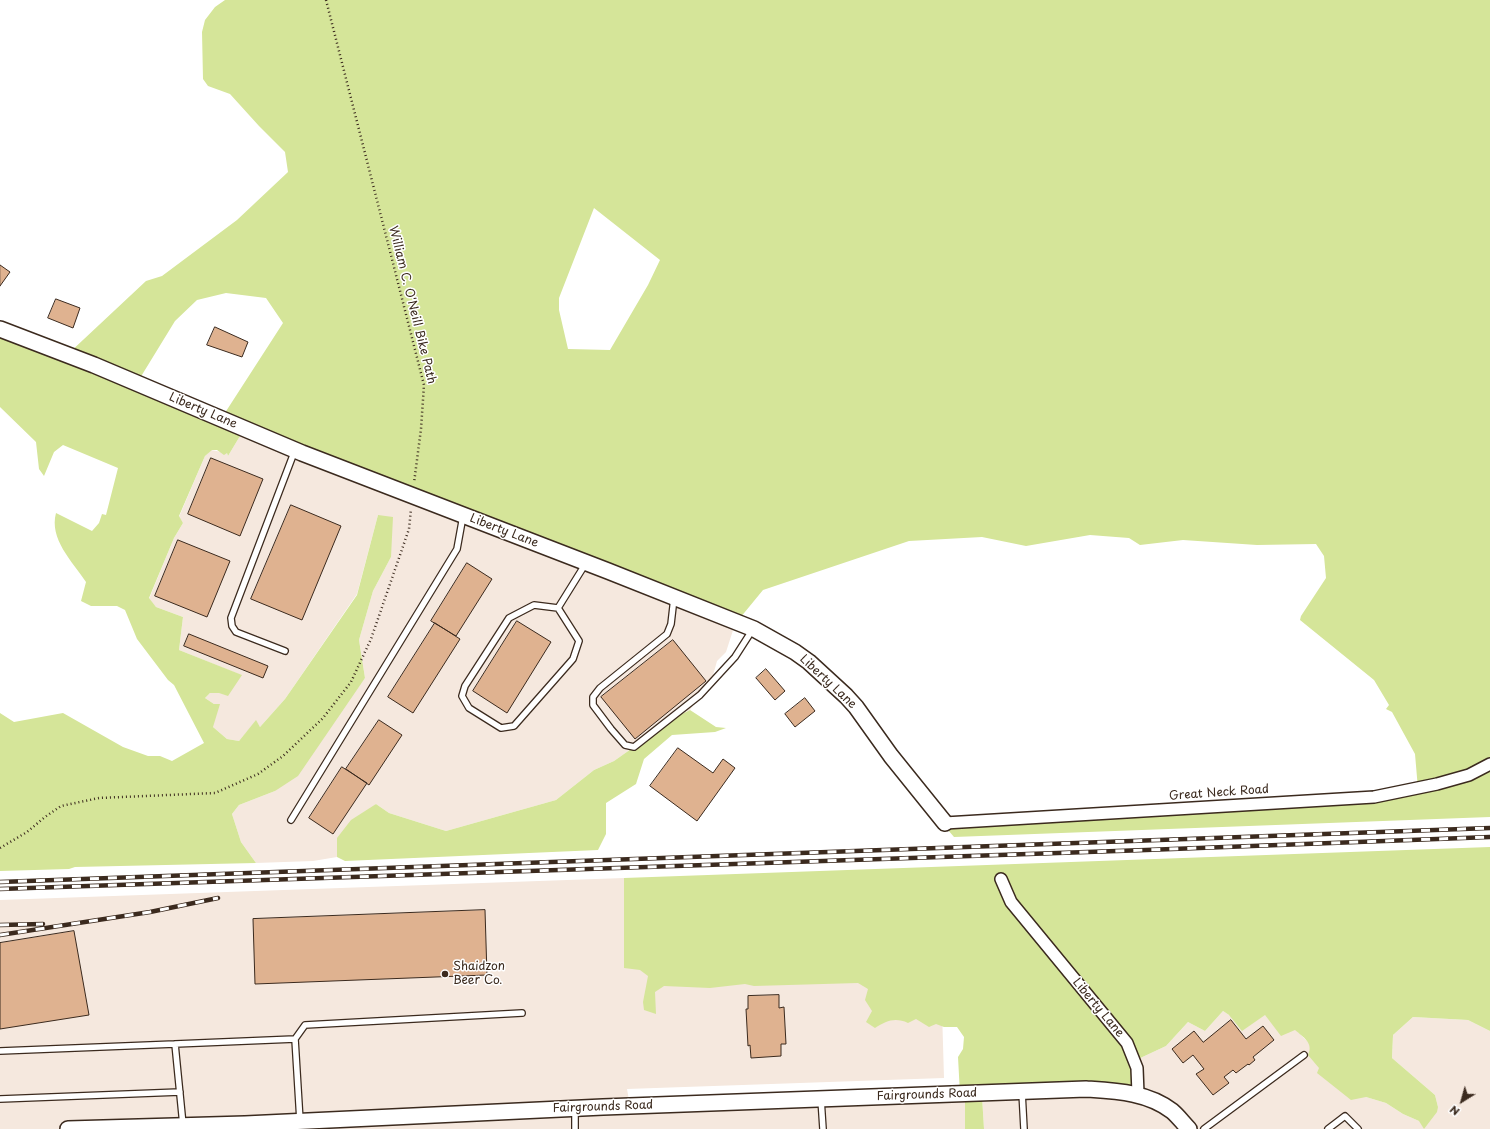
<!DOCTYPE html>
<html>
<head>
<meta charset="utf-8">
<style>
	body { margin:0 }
	#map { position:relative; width:1490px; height:1129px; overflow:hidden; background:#fff; font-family:"Playpen Sans",sans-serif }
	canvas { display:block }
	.north { position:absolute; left:1442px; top:1081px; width:40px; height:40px; -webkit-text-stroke:3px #fff; paint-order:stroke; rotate:217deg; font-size:11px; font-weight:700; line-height:16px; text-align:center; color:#3b2a1e }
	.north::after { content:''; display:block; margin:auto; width:14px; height:18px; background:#3b2a1e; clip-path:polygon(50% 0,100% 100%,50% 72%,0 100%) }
</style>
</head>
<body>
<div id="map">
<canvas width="1490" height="1129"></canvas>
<div class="north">N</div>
</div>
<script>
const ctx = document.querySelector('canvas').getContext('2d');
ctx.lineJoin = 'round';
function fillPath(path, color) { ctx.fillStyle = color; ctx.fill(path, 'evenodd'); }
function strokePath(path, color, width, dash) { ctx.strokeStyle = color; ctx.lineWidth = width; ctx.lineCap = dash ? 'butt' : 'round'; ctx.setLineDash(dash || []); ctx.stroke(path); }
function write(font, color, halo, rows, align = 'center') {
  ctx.font = font + ' "Playpen Sans",sans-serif'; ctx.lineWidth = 3; ctx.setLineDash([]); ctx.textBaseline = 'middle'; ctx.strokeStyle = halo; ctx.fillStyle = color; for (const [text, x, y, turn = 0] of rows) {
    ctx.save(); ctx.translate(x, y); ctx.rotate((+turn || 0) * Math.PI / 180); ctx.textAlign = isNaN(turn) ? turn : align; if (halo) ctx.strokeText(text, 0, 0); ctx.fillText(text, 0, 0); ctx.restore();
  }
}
fillPath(new Path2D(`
	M243,431L735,624L726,652L717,661L712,679L710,680L690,710L678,716L614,761L594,770L556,800L446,831L389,813L376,804L337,844V857L313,861L256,863L241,842L232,814L239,805L275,791L365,678L359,640L373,591L391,557L378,515L357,594L285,699L260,727L256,721L239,741L227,739L213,727L214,704L205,698L210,693H219L241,675L179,650L183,617L156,607L149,599L174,538L183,523L179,517L205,456L211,450L227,453L228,456Z
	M624,878V889L941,976L944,1078L627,1089L630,1106L965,1098V1129H0V900Z
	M1223,1011L1229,1015H1265L1295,1029L1310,1044L1311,1049L1366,1097L1386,1103L1403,1114L1419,1121L1438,1107L1435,1095L1392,1058L1393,1035L1413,1017L1468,1020L1490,1031V1129H984L982,1096L1136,1060L1166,1046L1188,1022L1205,1031Z`), '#f5e8de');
fillPath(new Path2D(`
	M225,0H1490V817L954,837L948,830L953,824L1418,789L1415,754L1392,712L1386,709L1389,705L1374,680L1300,620L1301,616L1326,578L1324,556L1316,544L1257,545L1183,540L1140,545L1129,538L1090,535L1026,546L982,537L909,541L763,590L740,618L243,431L228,456L227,453L224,455L217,450H212L205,456L179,516L183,523L174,538L149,598L156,607L183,617L179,650L242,675L228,696L219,693H210L205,698L214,704H220L213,727L227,739L239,741L256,720L260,727L285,699L357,595L378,515L393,517L391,557L373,591L359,640L365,678L298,776L275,791L239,805L232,814L241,842L256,863L75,867L69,869L0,871V713L14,722L63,713L123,747L148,756H160L172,761L204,743L174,685L168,680L137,639L125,610L117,606H91L81,601L86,582C72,561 49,539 56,513L92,531L99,523L102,514L106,515L118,468L63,445L54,452L44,476L39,469L36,442L0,407V330L68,354L146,281L162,276L237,220L288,172L285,152L259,126L230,94L208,86L203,79L202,32L205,20L215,7ZM594,208L660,260L648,285L610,350L568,349L559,310V298ZM226,293L266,298L283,323L221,419L137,383L175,321L197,300Z
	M690,710L716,727L726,728L715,732L672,735L644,759L636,784L606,803V834L598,850L345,861L337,857V838L351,820L376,804L389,813L446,831L556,800L594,770L614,761L678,716Z
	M1490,847V1031L1468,1020L1413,1017L1393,1035L1392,1058L1435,1095L1438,1107L1437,1112L1424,1129L1419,1121L1403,1114L1386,1103L1366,1097L1351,1100L1317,1073L1319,1068L1308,1055C1314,1043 1303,1037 1295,1030L1281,1036L1265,1015L1242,1031L1229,1015L1223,1011L1205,1031L1188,1022L1166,1046L1136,1060L1138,1089L982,1096L984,1129H965V1098L960,1094L958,1057L963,1049L964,1037L957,1027H944L936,1024L929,1027L916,1019L908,1023C895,1017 886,1021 875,1028L866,1022L872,1011L865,1000L868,989L858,983L754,986L745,984L710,988L664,986L655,992L656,1014L644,1010L643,1002L648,976L640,970L624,968V878Z`), '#d5e599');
const building = new Path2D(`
	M0,265L10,272L0,286Z
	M56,299L80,308L73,328L48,318Z
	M215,327L248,342L242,357L207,345Z
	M211,458L263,479L240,536L188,514Z
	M291,505L341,526L302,620L251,599Z
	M178,540L230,561L207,617L155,596Z
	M467,563L492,579L456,636L431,621Z
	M517,621L551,642L507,713L473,691Z
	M435,623L460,639L413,713L388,697Z
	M189,634L268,666L263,678L184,646Z
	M673,640L706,681L635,739L601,697Z
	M766,669L785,691L775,700L756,678Z
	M805,698L815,711L795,727L785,714Z
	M379,720L402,735L369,785L346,769Z
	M678,748L713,773L723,759L735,768L697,821L650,786Z
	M342,767L367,783L333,834L309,818Z
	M485,910L487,975L255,984L253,919Z
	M74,931L89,1015L0,1029V943Z
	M779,995V1008L784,1007L786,1044H781V1056L751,1058L750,1045L748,1046L746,1009H748V996Z
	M1231,1020L1246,1039L1263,1026L1274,1040L1253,1057L1255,1060L1249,1065L1248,1064L1236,1073L1233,1070L1224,1077L1229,1083L1213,1095L1196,1074L1204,1069L1193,1055L1183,1063L1172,1049L1194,1031L1203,1042Z`);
fillPath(building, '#dfb290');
strokePath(building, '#3b2a1e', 1);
const lane = new Path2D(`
	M674,598L671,624L667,634L600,688L593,697V705L611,729L625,745L634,747L700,695L735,657L753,629
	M558,608L534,605L509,618L465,686L462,696L469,708L501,728L514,726L573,659L579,641L558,608L586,563
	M285,651L236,632L232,626L231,618L295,450
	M291,820L457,549L463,516
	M295,1039L305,1025L522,1013
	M0,1051L175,1044
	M1022,1092L1024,1129
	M0,1099L180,1092
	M821,1099L823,1129
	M183,1125L175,1044L295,1039L300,1121
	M575,1129V1109
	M1204,1129L1304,1055
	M1328,1129L1345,1116L1358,1129`);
const street = new Path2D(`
	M945,823L1374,797L1437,784L1469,775L1490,764
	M1001,879L1011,902L1127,1043L1137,1068L1138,1094`);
const secondary = new Path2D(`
	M0,329L94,365L302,453L608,571L754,629L795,652L809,662L846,696L856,707L891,756L945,823
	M68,1129L245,1124L603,1107L1086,1089C1116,1091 1147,1092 1172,1111C1178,1116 1183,1123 1189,1129`);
strokePath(lane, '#3b2a1e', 8);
strokePath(street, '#3b2a1e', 14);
strokePath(secondary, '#3b2a1e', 18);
strokePath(new Path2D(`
	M326,0L424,385L421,429L414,483
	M0,848L27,832L45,817L61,806L99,798L215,793L258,774L283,756L323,718L351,682L371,639L409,529L411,509`), '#3b2a1e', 2.5, [1, 3]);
strokePath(lane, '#fff', 5.5);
strokePath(street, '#fff', 11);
strokePath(secondary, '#fff', 15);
const rail = new Path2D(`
	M0,882L1490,828
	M0,889L1146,850L1490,837
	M0,925L43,924
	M0,935L150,912L218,898`);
strokePath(rail, '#3b2a1e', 4.5);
strokePath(rail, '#fff', 3, [9]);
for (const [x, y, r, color] of [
	[445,974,4,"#3b2a1e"]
]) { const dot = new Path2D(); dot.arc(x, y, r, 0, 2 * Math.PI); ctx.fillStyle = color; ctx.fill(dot); strokePath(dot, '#fff', 1.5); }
write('12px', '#3b2a1e', '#fff', [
	["William C. O'Neill Bike Path",412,305,76],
	["Liberty Lane",203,411,23],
	["Liberty Lane",504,531,21],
	["Liberty Lane",828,682,43],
	["Great Neck Road",1219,793,-4],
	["Liberty Lane",1098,1008,50],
	["Fairgrounds Road",927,1095,-2],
	["Fairgrounds Road",603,1107,-2]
]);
write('12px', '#3b2a1e', '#fff', [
	["Shaidzon",453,967],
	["Beer Co.",453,981]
], 'left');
</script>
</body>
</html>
